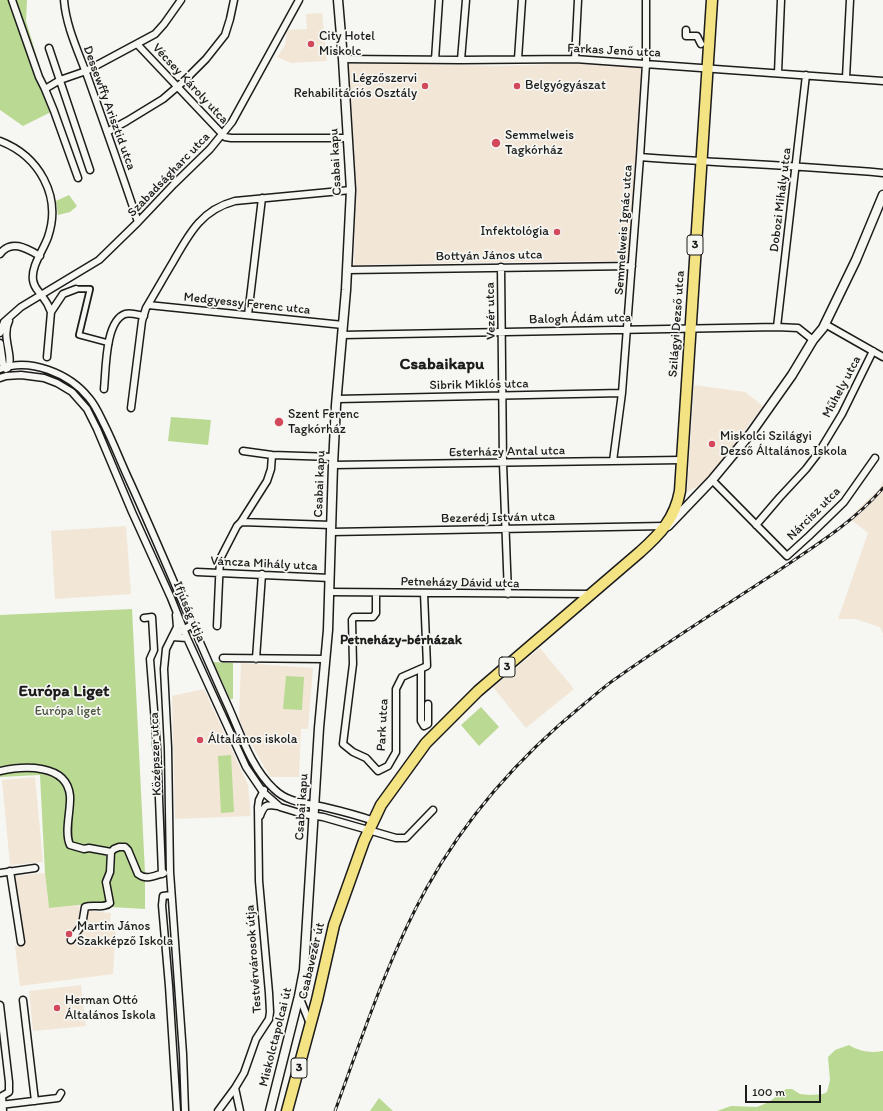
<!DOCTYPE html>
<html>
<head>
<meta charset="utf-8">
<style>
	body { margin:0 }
	#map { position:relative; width:883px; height:1111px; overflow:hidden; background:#f6f6f2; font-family:Itim,sans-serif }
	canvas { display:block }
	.scale { position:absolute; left:745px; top:1085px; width:76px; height:18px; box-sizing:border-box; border:2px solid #1c1c1c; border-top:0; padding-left:5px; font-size:12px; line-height:14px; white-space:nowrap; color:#1c1c1c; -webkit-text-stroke:3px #f6f6f2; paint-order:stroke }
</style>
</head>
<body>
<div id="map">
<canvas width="883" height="1111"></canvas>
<div class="scale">100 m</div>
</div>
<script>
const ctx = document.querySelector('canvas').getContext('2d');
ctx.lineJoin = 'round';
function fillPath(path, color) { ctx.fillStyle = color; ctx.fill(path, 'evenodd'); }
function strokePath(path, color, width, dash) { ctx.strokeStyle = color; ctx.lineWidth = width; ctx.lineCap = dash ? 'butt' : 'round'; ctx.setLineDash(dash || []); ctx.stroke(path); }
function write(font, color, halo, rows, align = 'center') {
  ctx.font = font + ' Itim,sans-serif'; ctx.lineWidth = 3.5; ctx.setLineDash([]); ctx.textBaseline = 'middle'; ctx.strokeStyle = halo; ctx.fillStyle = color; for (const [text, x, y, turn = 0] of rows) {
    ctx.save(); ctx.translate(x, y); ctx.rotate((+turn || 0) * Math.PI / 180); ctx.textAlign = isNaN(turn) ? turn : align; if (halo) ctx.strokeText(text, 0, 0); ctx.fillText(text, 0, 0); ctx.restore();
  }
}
fillPath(new Path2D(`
	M322,13L327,61L291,63L277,57L285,45L287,30L307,29L306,14Z
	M347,62L500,66L583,63L644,66L630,261L508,262L354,265L355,207Z
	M694,385L745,392L763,406L706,482L687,492Z
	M883,482V634L880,627L855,619H838L868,533L849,518L879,489Z
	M126,526L131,594L55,599L51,531Z
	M540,648L574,689L526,728L493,687Z
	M241,663L313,668L308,729H301L299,777H270L244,731L239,718Z
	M204,689L248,785L251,816L175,819L172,696Z
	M35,777L43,862L10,865L2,780Z
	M45,873L49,908L78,905L81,910L111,913L110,923H116L113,974L20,986L15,946L24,944L14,876Z
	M81,985L86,1026L33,1031L29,991Z`), '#f2e6d7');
fillPath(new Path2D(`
	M0,0H27L26,21L53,111L23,126L0,110Z
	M69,195L77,206L70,212L58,215L56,201Z
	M171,417L211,420L208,445L168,441Z
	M132,609L145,873V909L78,905L49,908L45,873L40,775L0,777V615Z
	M213,662L233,663V699H230Z
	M286,676L304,677L302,710L283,709Z
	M481,707L499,727L479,746L461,725Z
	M231,755L234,812L221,813L218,756Z
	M849,1045C860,1052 871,1053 883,1051V1111H717L731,1106L757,1107L769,1102L786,1089H792L800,1094L810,1095L823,1094L827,1092L830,1080L828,1057L835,1050Z
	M379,1098L393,1111H370Z`), '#bad992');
strokePath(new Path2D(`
	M152,742L153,751`), '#5c8c94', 1.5);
const pedestrian = new Path2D(`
	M76,289H90L79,335L109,343`);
const minor = new Path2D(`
	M12,0L39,77L45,89
	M64,0C66,27 79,53 88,78C105,126 122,174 138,222
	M686,30V36H697L701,44
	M137,44L225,137L231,138H347
	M49,48L90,170
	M343,59L461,60L575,59L883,81
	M518,59L522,0
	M575,59L578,0
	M435,60L439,0
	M461,60L466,0
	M778,73L781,0
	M846,78L850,0
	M107,132L127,121L163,99L184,81L206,59L225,35L230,19L234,0
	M0,141C39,156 62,196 48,237C43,251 31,266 33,280C34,288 38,290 42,296C46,301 49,306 51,312
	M640,157C721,163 802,166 883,173
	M78,178L54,111L45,89L60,80L86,71L155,34L164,24L181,0
	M0,254C11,239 26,248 40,256
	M501,267L503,463L508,594
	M347,270L632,266
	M148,305L343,325
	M248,315L262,198
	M825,324L883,357
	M777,327L806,75
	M0,333L4,322L21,307L99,260L138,222L174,184L210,149L232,122L299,0
	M342,335L777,327L798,328L813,340
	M0,343L3,364L6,369
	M47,357L51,312L63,294L76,289
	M8,368C14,356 1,337 9,321
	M0,369C30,357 70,374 89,398C96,406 100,416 105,426C114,444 121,463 130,482C164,557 195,633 229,708C241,735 252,769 274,789C288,803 306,803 324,807C341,811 357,815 374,821
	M0,378L6,376L21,375L44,378L57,383L72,392L87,409L97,429L132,512L171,598L187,638L246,767L263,792L280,807L303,814L323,817L396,838H406L433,810
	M104,389C106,370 105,321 125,314C131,312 138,315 144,316
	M337,399L622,393
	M131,408L142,321L146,308C155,293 164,277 173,262C189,234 201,210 235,201L351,190
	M243,451L272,455L333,457
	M613,461L622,393L640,157L646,64V0
	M333,465L681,460
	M712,480L787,556L809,536L844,502L875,458
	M241,522L331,525
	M756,525L780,497L806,469L819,452L842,414L873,351
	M331,532L665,526
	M197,572L330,578
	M329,592L590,594
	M376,593V613L373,617H354L352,620L353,664L343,744L353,752L366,758L378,771L388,766L396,752V689L402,677L427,666L424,593
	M176,615L177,627L172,637L187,638
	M144,618L152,617L154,650L150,659L157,748L162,874
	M217,626L220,559L237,526L241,522L267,481L271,469L272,455
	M223,658L325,659
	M256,659L262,574
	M421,669V721L424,726L428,724V704
	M0,771C23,766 67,763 70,796C71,810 64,832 70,845L84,849L89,848L111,852
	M260,816C264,805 266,804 278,806
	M10,871L21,942
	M0,873L35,868
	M171,895L163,896L162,905L169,986L177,1111
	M71,940L82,925L85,907C93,904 104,909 110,903L106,882L110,872L111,852L114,849L119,847H125L128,850L138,874C147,881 155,875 164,873
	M299,996L310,1024
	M23,1000L35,1101
	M0,1005L9,1082V1092L2,1096L3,1111
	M235,1088L240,1111
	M0,1105L58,1098L61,1093
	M185,1111L183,1054L170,872L168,748L164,669L166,649L172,637L191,625
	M218,1111L235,1088L244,1073L256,1039L269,1019L270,1012L269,993L259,881L258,807L259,800L264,790`);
const tertiary = new Path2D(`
	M668,526L712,480L751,433L792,375L813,340L823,328L856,260L883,195
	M270,1111L299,996L304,970L319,728L328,630L333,465L336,405L346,290L351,190L343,59L338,0`);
const primary = new Path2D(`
	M287,1111L317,1000L334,925L364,841L381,805L426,743L478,691L640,552C660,534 675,519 680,491L712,0`);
strokePath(pedestrian, '#1c1c1c', 8);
strokePath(minor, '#1c1c1c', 9);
strokePath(tertiary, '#1c1c1c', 11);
strokePath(primary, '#1c1c1c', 13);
strokePath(pedestrian, '#f6f6f2', 4.5);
strokePath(minor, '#f6f6f2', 6);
strokePath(tertiary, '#f6f6f2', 8);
strokePath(primary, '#f4e382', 10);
const rail = new Path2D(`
	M335,1111C362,1037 388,958 426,889C466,817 521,755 584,704C595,695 606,685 618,677C669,641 723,607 775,573C813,547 853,523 883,488`);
strokePath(rail, '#1c1c1c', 3);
strokePath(rail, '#f6f6f2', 1.5, [4.5]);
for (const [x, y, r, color] of [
	[311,44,4,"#d1495b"],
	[425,86,4,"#d1495b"],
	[517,86,4,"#d1495b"],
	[496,143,5,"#d1495b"],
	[557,232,4,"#d1495b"],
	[279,422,5,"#d1495b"],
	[712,444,4,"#d1495b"],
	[200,740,4,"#d1495b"],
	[69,934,4,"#d1495b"],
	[57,1008,4,"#d1495b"]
]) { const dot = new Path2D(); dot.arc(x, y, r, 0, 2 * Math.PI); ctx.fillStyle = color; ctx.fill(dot); strokePath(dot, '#f6f6f2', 1.5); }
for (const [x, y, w] of [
	[695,245,16],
	[507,667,16],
	[299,1068,16]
]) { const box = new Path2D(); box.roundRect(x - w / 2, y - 10, w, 20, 3); ctx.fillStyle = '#f6f6f2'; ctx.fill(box); strokePath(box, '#1c1c1c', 1); }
write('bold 12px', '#1c1c1c', null, [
	["3",695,245],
	["3",507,667],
	["3",299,1068]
]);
write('13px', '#1c1c1c', '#f6f6f2', [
	["City Hotel",319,37],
	["Miskolc",319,52],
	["Légzőszervi",417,79,"right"],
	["Rehabilitációs Osztály",417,94,"right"],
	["Belgyógyászat",525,86],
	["Semmelweis",505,136],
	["Tagkórház",505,151],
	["Infektológia",549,232,"right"],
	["Szent Ferenc",288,415],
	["Tagkórház",288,430],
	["Miskolci Szilágyi",720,437],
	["Dezső Általános Iskola",720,452],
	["Általános iskola",208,740],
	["Martin János",77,927],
	["Szakképző Iskola",77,942],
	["Herman Ottó",65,1001],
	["Általános Iskola",65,1016]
], 'left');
write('13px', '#1c1c1c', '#f6f6f2', [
	["Farkas Jenő utca",614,51,3],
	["Vécsey Károly utca",190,84,47],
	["Dessewffy Arisztid utca",109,108,70],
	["Csabai kapu",336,162,-93],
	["Szabadságharc utca",169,175,-46],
	["Dobozi Mihály utca",781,200,-83],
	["Semmelweis Ignác utca",624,230,-86],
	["Bottyán János utca",489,256,-1],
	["Medgyessy Ferenc utca",247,304,6],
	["Vezér utca",491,311,-91],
	["Balogh Ádám utca",580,319,-1],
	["Szilágyi Dezső utca",677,324,-86],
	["Sibrik Miklós utca",479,385,-1],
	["Műhely utca",842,387,-62],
	["Esterházy Antal utca",507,452,-1],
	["Csabai kapu",320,484,-88],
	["Nárcisz utca",814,514,-45],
	["Bezerédj István utca",498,518,-1],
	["Váncza Mihály utca",264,564,3],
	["Petneházy Dávid utca",460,583,1],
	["Ifjúság útja",189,612,67],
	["Park utca",383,725,-87],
	["Középszer utca",156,754,-92],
	["Csabai kapu",302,807,-86],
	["Testvérvárosok útja",254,959,-94],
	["Csabavezér út",312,961,-77],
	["Miskolctapolcai út",276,1037,-76]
]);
write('13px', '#4b553f', '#f6f6f2', [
	["Európa liget",68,712]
]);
write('bold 14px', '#1c1c1c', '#f6f6f2', [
	["Petneházy-bérházak",401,640]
]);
write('bold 17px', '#1c1c1c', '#f6f6f2', [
	["Csabaikapu",442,365],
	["Európa Liget",64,692]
]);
</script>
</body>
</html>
